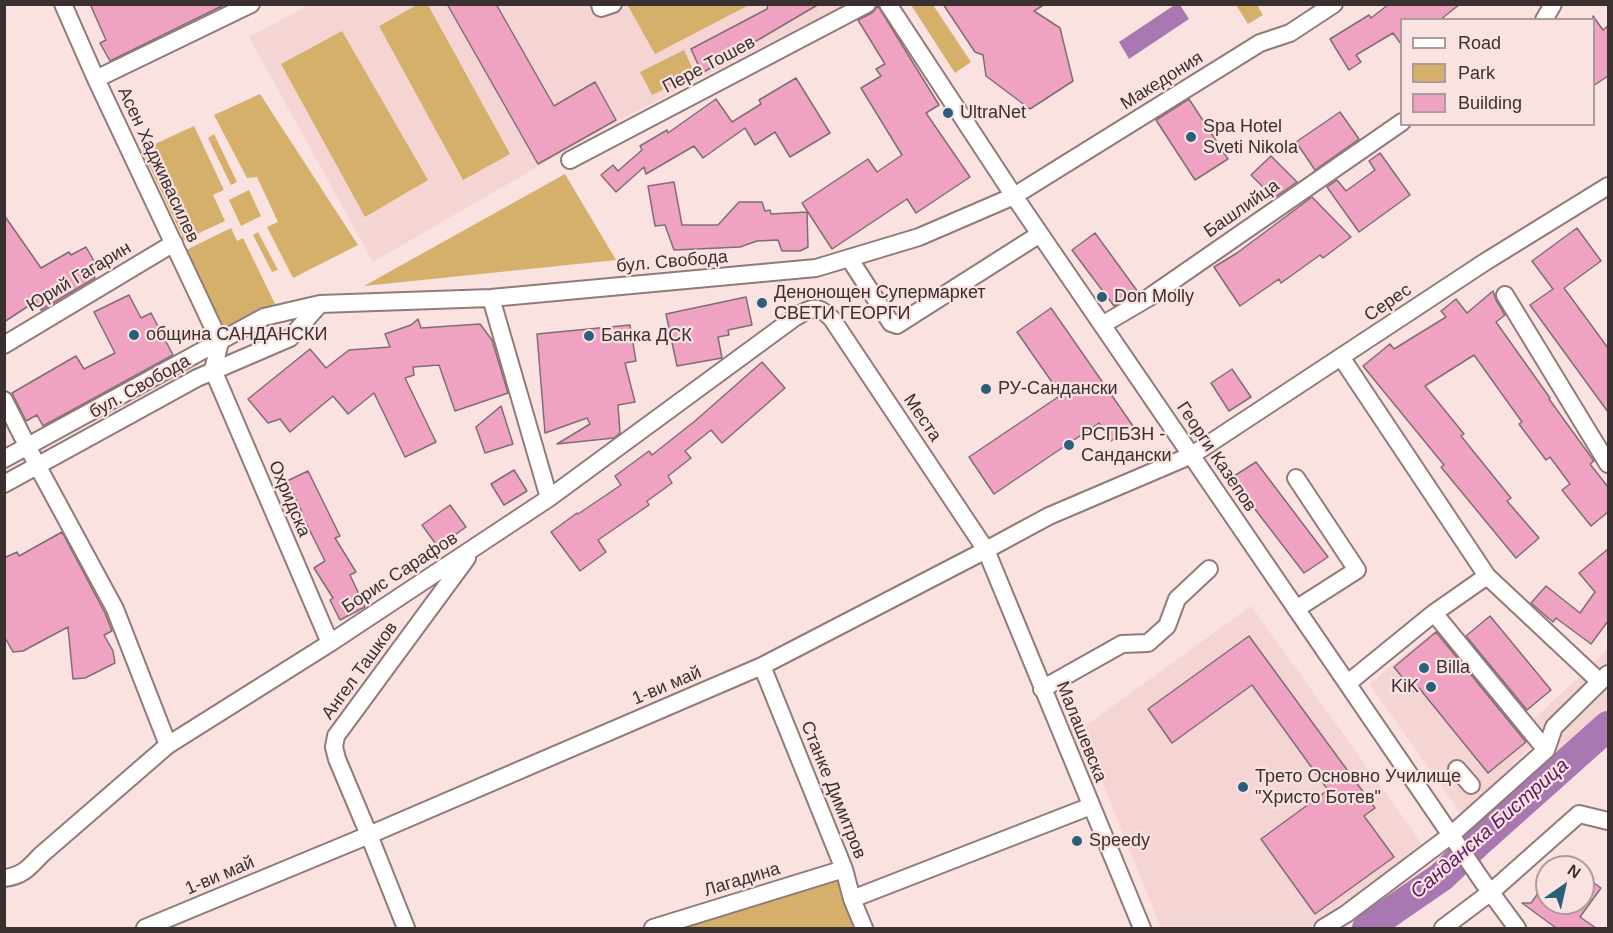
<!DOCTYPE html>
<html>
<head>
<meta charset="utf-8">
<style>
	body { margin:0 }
	#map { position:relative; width:1613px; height:933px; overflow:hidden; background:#fae2e0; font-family:Arial,sans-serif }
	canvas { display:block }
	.frame { position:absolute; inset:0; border:6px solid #3a3030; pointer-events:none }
	.legend { position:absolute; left:1400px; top:18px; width:195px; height:108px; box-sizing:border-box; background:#fae2e0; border:2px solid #ad9b9a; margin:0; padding:8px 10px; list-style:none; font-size:18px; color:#3a3030 }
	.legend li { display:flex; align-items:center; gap:12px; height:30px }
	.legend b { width:30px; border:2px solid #ad9b9a }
	.north { position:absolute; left:1535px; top:855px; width:60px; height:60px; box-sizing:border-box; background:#fae2e0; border:2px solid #ad9b9a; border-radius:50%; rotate:34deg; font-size:16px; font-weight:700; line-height:24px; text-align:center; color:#3a3030 }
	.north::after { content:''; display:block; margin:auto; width:21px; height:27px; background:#295f7a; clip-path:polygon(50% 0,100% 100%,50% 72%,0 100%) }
</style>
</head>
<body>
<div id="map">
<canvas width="1613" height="933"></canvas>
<div class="frame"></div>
<ul class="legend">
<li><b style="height:8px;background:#fff"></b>Road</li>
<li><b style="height:16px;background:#d5b06b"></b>Park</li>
<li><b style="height:16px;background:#f0a2c3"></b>Building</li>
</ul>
<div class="north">N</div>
</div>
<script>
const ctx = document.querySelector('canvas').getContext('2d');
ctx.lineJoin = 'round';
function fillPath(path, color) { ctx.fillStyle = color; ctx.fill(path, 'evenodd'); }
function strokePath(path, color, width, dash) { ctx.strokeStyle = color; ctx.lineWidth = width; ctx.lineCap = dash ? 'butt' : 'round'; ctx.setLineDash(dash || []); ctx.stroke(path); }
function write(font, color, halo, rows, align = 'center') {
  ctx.font = font + ' Arial,sans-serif'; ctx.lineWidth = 4.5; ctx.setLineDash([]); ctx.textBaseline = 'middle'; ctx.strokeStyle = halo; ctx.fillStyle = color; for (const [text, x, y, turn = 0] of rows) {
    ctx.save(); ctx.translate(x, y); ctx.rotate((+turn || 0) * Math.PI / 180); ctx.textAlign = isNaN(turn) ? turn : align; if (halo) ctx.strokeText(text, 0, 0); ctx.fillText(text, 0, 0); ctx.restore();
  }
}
fillPath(new Path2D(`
	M309,5H843L608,126L373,262L249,37Z
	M1251,606L1423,845L1309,928H1161L1081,729Z
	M1440,626L1535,743L1462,815L1369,684Z
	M1608,649V711L1559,756L1531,722Z`), '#f5d5d3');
fillPath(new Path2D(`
	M631,4H749V5L655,54L628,6Z
	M417,5H428L510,154L463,180L379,26Z
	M911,5H933L971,62L955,73Z
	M1236,5H1257L1263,15L1248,24Z
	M342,31L428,180L365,217L281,64Z
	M684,50L695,74L652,95L640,72Z
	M260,94L358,245L293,278L267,227L278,222L257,177L247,178L214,115Z
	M194,126L224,190L213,195L225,221L184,240L142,150Z
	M214,134L237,182L231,185L208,138Z
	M565,174L616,260L364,286Z
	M249,190L261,216L241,226L229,200Z
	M231,228L237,241L243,238L275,304L224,328L186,250Z
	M258,232L278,270L272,272L253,235Z
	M837,877L853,928H670Z`), '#d5b06b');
fillPath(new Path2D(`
	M1176,4L1180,5L1189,19L1129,59L1119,42Z`), '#a977b1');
strokePath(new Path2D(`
	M1367,928L1441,877L1477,843L1608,726`), '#a977b1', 30);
const building = new Path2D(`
	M90,4H226L110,61L100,43L106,40Z
	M447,4H496L554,106L595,82L616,120L538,164Z
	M768,4H819L702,73L691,49L767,9Z
	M943,4H1045L1034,11L1060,28L1073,81L1030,109L986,76L983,55L975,52Z
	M1389,4H1460L1440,20H1401V44L1393,33L1356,55L1361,62L1349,70L1330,39L1369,15L1371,18Z
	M878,6L939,105L926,113L970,177L916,213L907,199L832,249L802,203L868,159L877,172L902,155L861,88L881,76L876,69L885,64L858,20L872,13Z
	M1593,16L1603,30L1608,26V76L1593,86Z
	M796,78L830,133L790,157L775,132L755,145L745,128L703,158L694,146L646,174L644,167L616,192L601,175L613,165L618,171L642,150L640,146L667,130L668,133L716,99L732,122L761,104L759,100Z
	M1189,99L1228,159L1195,180L1156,120Z
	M1340,112L1359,139L1315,170L1296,142Z
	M1380,153L1410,195L1359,232L1327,187L1337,180L1346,191L1375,170L1369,161Z
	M1271,156L1297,182L1274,198L1251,175Z
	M674,182L682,225H718L739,202H762L765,211L770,210L771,214L807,212L808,247L800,251H782L778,240L757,241L740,247L674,250L665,225L655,226L648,186Z
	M1312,197L1351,237L1323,258L1320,255L1281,283L1279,279L1240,306L1214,267L1237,253Z
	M4,215L41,268L69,252L71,255L86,247L98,268L92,272L95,278L41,310L36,301L4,322Z
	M1577,228L1601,261L1564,288L1608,348V412L1530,305L1553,289L1532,261Z
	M1095,233L1138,292L1114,306L1072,250Z
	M1493,291L1496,300L1505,315L1496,322L1550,398L1549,399L1591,457L1594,461L1590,464L1608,487V512L1591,526L1562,490L1570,484L1550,457L1546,460L1519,424L1522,422L1474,355L1425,386L1464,434L1461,436L1511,498L1507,501L1539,538L1516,558L1441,467L1444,465L1363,366L1390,344L1394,349L1446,317L1441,311L1456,299L1467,313Z
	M129,295L141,318L151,313L173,355L43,426L37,415L26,421L12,393L76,356L84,369L115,353L94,312Z
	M746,297L752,325L728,330L729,335L718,337L722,358L677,366L666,314Z
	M1051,308L1133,426L1111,441L1099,423L994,494L969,457L1061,395L1017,332Z
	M418,319L421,328L480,324L492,340L508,393L455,411L439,365L413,367L414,375L405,378L436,442L405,457L374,393L348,414L333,396L290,432L280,419L268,423L248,399L310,349L326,368L349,350L390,347L385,334L411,325Z
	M630,325L636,361L625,363L635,402L618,405L620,433L614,438L557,444L590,424L587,418L545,433L537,334Z
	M762,362L785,388L722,443L711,430L685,451L691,458L668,476L672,483L647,501L649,505L598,540L606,552L580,571L551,532L577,513L578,514L621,485L615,476L649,451L652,455L695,421Z
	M1232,369L1251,397L1229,411L1211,383Z
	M501,406L513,444L485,453L476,427Z
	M1256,462L1328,557L1304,573L1231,478Z
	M514,470L527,491L504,505L491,484Z
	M308,471L340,536L335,538L356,572L350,575L365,607L340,620L330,600L333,598L314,568L325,561L301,513L302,512L287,481Z
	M450,505L466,527L438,547L422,525Z
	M62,532L105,613L112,631L104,635L113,651L115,663L85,678L73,679L68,627L23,651L13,652L4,636V558L17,552L19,556Z
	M1608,549V621L1591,644L1556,618L1553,622L1531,603L1546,586L1580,613L1595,592L1579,573Z
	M1490,616L1551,690L1527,710L1466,636Z
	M1436,632L1526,742L1488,773L1419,688L1414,692L1394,667Z
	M1249,636L1375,808L1364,816L1394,857L1315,914L1261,839L1328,790L1252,685L1172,743L1148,709Z
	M1583,875L1601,888L1580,917L1596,928H1556L1522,903H1531L1547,881V903H1583Z`);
fillPath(building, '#f0a2c3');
strokePath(building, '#806d74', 1.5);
const minor = new Path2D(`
	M63,4L96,79L220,342L213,370L330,643
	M600,4L601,8L613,4
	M888,4L1014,196L1483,882L1517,928
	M1544,20L1553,4
	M96,79L251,4
	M570,160L867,4
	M849,258L891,323L897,325L1040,234
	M1505,295L1608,464
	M491,298L549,498
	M1102,325L1148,298L1402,122
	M4,345L174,243
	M1341,357L1487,576L1600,682
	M4,400L37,465L115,609L168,745
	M4,459L264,317L320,304L491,298L816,268L919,237L1014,196L1260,43L1290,33L1334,4
	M1296,478L1357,570L1296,609
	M4,484L197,378L290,338L320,304
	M1434,613L1546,750
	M762,666L844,869L852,899L864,928
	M1348,683L1434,613L1487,576
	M1042,689L1122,644L1148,643L1167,626L1177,599L1209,569
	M1457,769L1471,785
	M4,878C22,876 29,868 41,855L168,745L330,643L549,498L794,318C811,308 817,303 832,319L986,550L1142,928
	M852,899L1091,806
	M145,928L369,835L762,666L986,550L1049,516L1192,455L1485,262L1608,186
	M406,928L369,835L337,759L334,747L336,736L467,558
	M653,928L844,869
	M1323,928L1346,914L1451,835L1546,750L1554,727L1608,674
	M1443,928L1491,892L1579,814L1608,821`);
strokePath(minor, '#907b79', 20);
strokePath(minor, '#fff', 16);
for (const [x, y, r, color] of [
	[948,113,6,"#295f7a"],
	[1191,137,6,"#295f7a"],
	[1102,297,6,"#295f7a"],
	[762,303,6,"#295f7a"],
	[134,335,6,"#295f7a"],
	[589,336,6,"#295f7a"],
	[986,389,6,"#295f7a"],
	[1069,445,6,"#295f7a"],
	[1424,668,6,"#295f7a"],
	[1431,687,6,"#295f7a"],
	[1243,787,6,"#295f7a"],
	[1077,841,6,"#295f7a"]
]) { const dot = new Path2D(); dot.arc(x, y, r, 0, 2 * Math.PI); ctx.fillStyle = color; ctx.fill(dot); strokePath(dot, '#fae2e0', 2); }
write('18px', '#3a3030', '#fae2e0', [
	["Пере Тошев",709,65,-28],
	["Македония",1162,81,-32],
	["Асен Хадживасилев",158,165,65],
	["Башлийца",1242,209,-35],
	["бул. Свобода",672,262,-5],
	["Юрий Гагарин",79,277,-31],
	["Серес",1388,303,-34],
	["бул. Свобода",140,387,-29],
	["Места",922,418,56],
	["Георги Казепов",1216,457,56],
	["Охридска",289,499,67],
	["Борис Сарафов",400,573,-33],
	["Ангел Ташков",360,671,-54],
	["1-ви май",667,686,-23],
	["Малашевска",1081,732,68],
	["Станке Димитров",833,790,68],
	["1-ви май",220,876,-23],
	["Лагадина",742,880,-17]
]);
write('18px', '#3a3030', '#fae2e0', [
	["UltraNet",960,113],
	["Spa Hotel",1203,127],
	["Sveti Nikola",1203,148],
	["Денонощен Супермаркет",774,293],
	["СВЕТИ ГЕОРГИ",774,314],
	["Don Molly",1114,297],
	["община САНДАНСКИ",146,335],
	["Банка ДСК",601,336],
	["РУ-Сандански",998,389],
	["РСПБЗН -",1081,435],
	["Сандански",1081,456],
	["Billa",1436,668],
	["KiK",1419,687,"right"],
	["Трето Основно Училище",1255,777],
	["\"Христо Ботев\"",1255,798],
	["Speedy",1089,841]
], 'left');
write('italic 20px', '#5a1b63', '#fae2e0', [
	["Санданска Бистрица",1490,829,-41]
]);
</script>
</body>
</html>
